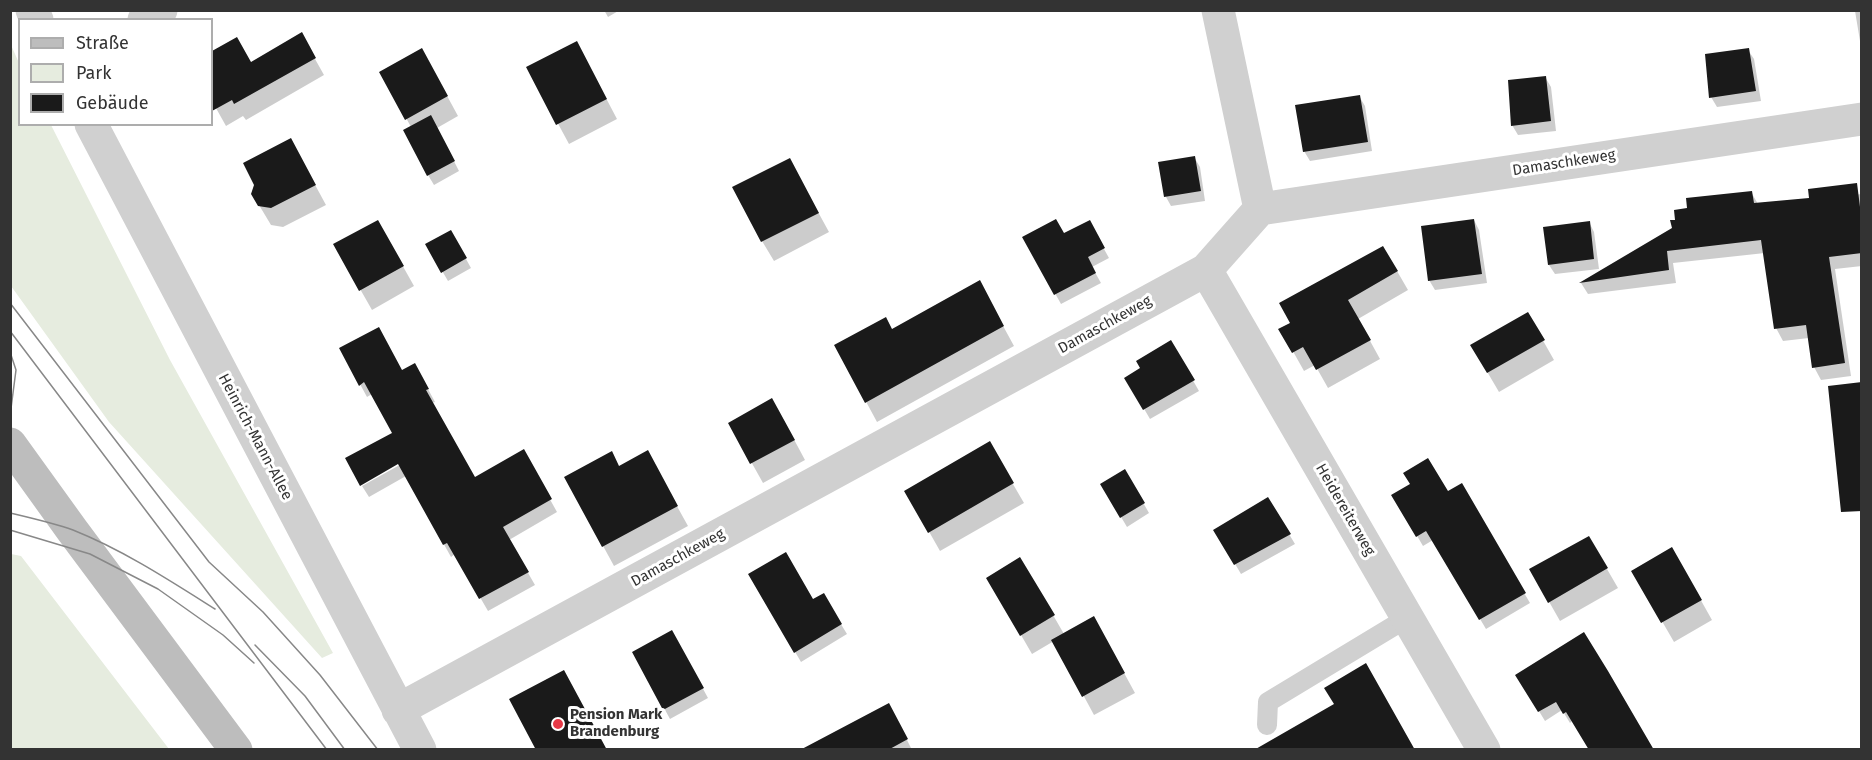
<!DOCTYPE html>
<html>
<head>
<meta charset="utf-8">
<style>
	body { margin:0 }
	#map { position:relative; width:1872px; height:760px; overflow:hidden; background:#fff; font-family:"Fira Sans",sans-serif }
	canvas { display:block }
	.frame { position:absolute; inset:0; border:12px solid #333; pointer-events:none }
	.legend { position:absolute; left:18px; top:18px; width:195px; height:108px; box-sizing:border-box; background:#fff; border:2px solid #adadad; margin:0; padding:8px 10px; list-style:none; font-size:18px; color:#333 }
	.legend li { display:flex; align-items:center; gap:12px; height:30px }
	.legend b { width:30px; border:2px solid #adadad }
</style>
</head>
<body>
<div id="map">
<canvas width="1872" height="760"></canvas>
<div class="frame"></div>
<ul class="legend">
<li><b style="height:8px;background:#bdbdbd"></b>Straße</li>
<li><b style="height:16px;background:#e6ecdf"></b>Park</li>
<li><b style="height:16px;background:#1a1a1a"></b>Gebäude</li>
</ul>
</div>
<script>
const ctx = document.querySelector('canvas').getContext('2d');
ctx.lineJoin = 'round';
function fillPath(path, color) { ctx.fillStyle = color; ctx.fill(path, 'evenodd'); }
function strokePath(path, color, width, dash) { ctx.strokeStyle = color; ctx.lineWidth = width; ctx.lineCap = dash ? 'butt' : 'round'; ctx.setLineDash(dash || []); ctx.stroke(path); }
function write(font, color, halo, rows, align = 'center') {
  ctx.font = font + ' "Fira Sans",sans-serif'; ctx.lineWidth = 6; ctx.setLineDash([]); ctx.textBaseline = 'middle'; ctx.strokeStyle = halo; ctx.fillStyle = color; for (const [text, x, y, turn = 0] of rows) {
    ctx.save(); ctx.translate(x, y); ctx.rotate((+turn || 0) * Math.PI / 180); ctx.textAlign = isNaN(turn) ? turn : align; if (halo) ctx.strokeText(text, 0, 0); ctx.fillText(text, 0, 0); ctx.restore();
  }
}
fillPath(new Path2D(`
	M11,45L19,63L20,124L51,125L170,360L333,653L322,658L109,422L11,286Z
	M11,554L21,556L169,749H11Z`), '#e6ecdf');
fillPath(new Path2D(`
	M604,10H620L608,17Z
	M1862,10V53L1855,11Z
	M301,34L324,75L246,120L243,116L226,126L212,101V53L236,39L250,64Z
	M1748,50L1754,59L1761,101L1717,107L1711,97Z
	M587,62L617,119L569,144L528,68Z
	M433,70L458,116L437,128L459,171L434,185L428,175L411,127L381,72Z
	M1545,77L1551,87L1556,131L1518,135L1512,125Z
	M1359,96L1365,106L1372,151L1310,161L1304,151Z
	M1194,157L1200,167L1205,201L1171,206L1166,197Z
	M301,159L326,205L283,227L271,225L259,205L256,185Z
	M800,179L829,232L774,261L762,241Z
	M1751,192L1758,204L1862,194V266L1835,269L1851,376L1821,380L1814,367L1809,338L1783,341L1776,328L1765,253L1673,263L1676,283L1588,294L1581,283Z
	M1474,220L1479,230L1487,283L1435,290L1429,280Z
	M378,222L414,286L372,310L335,245Z
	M1089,222L1109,258L1092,267L1101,283L1061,304L1024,238L1064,235Z
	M1589,222L1594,232L1599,269L1555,274L1549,265Z
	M451,232L471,268L448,281L427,245Z
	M1397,271L1408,290L1358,319L1380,359L1328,388L1315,365L1304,371L1281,330Z
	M990,302L1014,346L877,422L836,346Z
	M1528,314L1554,360L1499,392L1472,346Z
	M1171,342L1199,391L1150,419L1126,378L1142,369Z
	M341,349L402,371L415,365L435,402L432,403L474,479L523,451L557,512L509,540L535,585L488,611L455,554L451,557L406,476L369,497L362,486L405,462L394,434L372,394L367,397Z
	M783,419L805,460L763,483L730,424Z
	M989,443L1024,503L940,551L906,491Z
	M619,467L658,472L688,526L614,566L566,478Z
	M1125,471L1149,513L1127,527L1102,485Z
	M1461,485L1530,603L1486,629L1433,540L1423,546L1393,495L1447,493Z
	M1268,499L1295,544L1241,574L1215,530Z
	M1589,538L1618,588L1560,621L1531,570Z
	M1672,549L1712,620L1674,642L1633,571Z
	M750,575L813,601L823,595L847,634L801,662Z
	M988,578L1053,615L1064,634L1105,638L1135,693L1094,715L1054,641L1032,654Z
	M672,632L708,698L670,719L634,653Z
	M1583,634L1573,720L1570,723L1562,710L1545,721L1517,675Z
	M899,724L912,750H848Z`), '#0003');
fillPath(new Path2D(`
	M302,32L316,58L234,104L232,100L212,111V51L237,37L251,62Z
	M577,41L607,99L556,125L526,67Z
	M422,48L448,96L405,120L379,72Z
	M1749,48L1756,91L1709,98L1705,54Z
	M1546,76L1551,121L1511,126L1508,80Z
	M1360,95L1368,142L1303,152L1295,105Z
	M431,115L455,161L427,176L403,130Z
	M291,138L316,185L271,208L258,206L251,194L254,185L243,163Z
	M1195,156L1201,191L1164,197L1158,162Z
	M790,158L819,213L761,242L732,187Z
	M1857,183L1862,223V253L1829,257L1845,363L1812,368L1806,325L1774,329L1761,240L1667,251L1669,270L1579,283L1672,228L1670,220H1675L1674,210L1687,208L1686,198L1752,191L1754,203L1809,198L1808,189Z
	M1056,219L1064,233L1090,220L1105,248L1088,257L1096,273L1054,295L1022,237Z
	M1474,219L1482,274L1428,281L1421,226Z
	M378,220L404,266L359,291L333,244Z
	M1590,221L1594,259L1548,265L1543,227Z
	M451,230L467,258L441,273L425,244Z
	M1383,246L1398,271L1348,300L1371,340L1316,370L1303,347L1292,353L1278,329L1290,323L1279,303Z
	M980,280L1004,326L865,403L834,345L886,317L892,329Z
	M1528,312L1545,340L1487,373L1470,345Z
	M379,327L402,370L415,363L429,389L426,390L475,477L524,449L552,499L503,527L529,572L479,599L447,543L443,545L398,464L360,486L345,458L392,433L364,382L359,386L339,348Z
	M1171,340L1195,380L1143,410L1124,378L1140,368L1136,361Z
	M1862,382V511L1841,512L1828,386Z
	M772,398L795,440L750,464L728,423Z
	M990,441L1014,483L928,533L904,491Z
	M648,450L678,506L602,547L564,477L612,451L619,466Z
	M1428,458L1448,491L1462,483L1526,593L1479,620L1426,531L1416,537L1391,495L1410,484L1403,473Z
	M1125,469L1145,503L1120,518L1100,484Z
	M1268,497L1291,534L1234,565L1213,530Z
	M1589,536L1608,568L1548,603L1529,569Z
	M1672,547L1702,600L1661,623L1631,571Z
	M786,552L813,599L824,593L842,624L794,653L748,574Z
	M1020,557L1055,615L1020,636L986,578Z
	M1094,616L1125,673L1082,697L1051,640Z
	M672,630L704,688L663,710L632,652Z
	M1584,632L1608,671L1654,750H1589L1566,712L1563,714L1556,702L1538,712L1515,675Z
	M1366,663L1415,750H1254L1334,704L1324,688Z
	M564,670L607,750H536L509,699Z
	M889,703L908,739L888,750H800Z`), '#1a1a1a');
strokePath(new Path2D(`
	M1267,725L1268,702L1407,618`), '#d0d0d0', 20);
strokePath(new Path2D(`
	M32,10L37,20
	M1218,10L1260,209
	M144,20L161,10
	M91,124L420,750
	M1206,270L1484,750
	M398,710L1206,270L1260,209L1862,119`), '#d0d0d0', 33);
strokePath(new Path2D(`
	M10,444L72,530L236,750`), '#bdbdbd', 33);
strokePath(new Path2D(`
	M10,303L209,562L263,612L320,675L378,750
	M10,331L327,750
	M10,352L16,370L10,416
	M10,513C31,518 53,523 73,530C123,550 169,580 215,609
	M10,530L90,554L158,589L223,635L254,663
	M255,645L305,696L345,750`), '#888', 1.5);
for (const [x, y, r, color] of [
	[558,724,6,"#e63946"]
]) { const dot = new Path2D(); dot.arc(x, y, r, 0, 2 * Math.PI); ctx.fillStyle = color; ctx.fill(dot); strokePath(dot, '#fff', 2); }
write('15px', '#333', '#fff', [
	["Damaschkeweg",1564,163,-9],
	["Damaschkeweg",1105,325,-29],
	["Heinrich-Mann-Allee",255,437,62],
	["Heidereiterweg",1345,510,60],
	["Damaschkeweg",678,558,-29]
]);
write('bold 15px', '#333', '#fff', [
	["Pension Mark",570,715],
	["Brandenburg",570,732]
], 'left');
</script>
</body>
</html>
